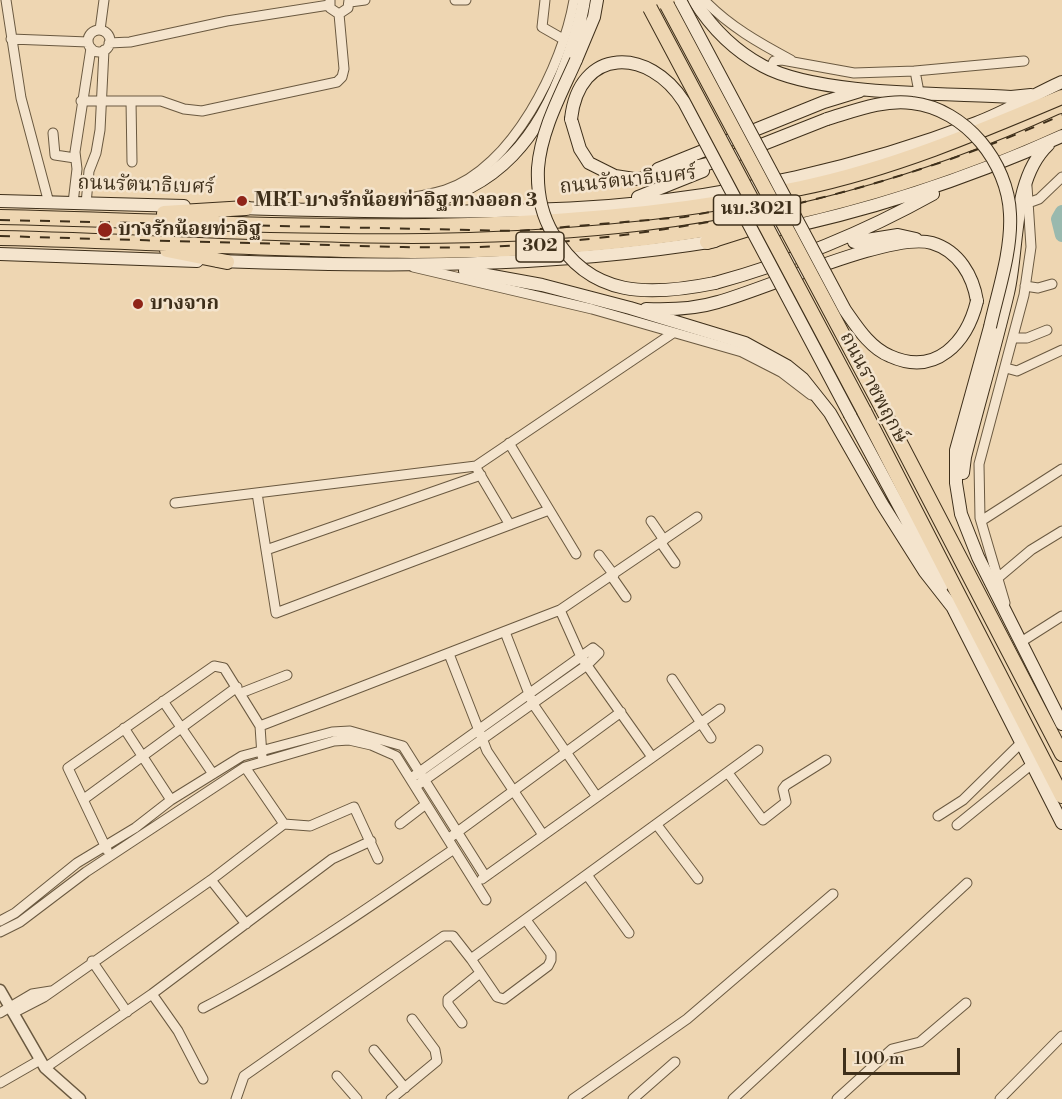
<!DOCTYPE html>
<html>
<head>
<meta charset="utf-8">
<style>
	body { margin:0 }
	#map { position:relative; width:1062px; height:1099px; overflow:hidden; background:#eed6b2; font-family:"Libre Bodoni",serif }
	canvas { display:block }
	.scale { position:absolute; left:843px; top:1048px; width:117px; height:27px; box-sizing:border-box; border:3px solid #3e2f1a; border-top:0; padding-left:8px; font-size:18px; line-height:21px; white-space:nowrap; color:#3e2f1a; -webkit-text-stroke:4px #f4e4cd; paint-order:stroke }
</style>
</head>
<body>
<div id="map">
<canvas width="1062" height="1099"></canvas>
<div class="scale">100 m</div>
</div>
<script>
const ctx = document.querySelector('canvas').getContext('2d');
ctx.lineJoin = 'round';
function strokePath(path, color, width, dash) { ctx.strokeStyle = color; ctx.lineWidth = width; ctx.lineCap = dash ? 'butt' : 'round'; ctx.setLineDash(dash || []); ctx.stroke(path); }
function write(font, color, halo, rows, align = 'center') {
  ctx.font = font + ' "Libre Bodoni","Noto Serif Thai",serif'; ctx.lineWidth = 5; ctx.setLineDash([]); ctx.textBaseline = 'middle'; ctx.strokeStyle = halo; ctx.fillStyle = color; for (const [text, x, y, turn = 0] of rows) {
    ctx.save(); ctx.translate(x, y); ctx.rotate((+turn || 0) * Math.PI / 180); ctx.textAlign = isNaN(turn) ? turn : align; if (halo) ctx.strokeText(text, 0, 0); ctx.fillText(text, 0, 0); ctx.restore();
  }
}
strokePath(new Path2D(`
	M1062,212L1058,219L1062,235`), '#99b9ae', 14);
const minor = new Path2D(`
	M6,0L21,98L49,203
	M330,0V8L339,14L348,8L349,0
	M455,0H466
	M545,0L542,27L563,39
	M704,0C729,26 759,43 791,60
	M350,2L365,0
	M100,30L104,0
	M88 41a11 11 0 1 1 22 0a11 11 0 1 1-22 0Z
	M11,39L88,42
	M109,43L130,42L227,21L329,5
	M770,69L774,61L782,60L854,73L915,71L1024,61
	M915,71L919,92
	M81,101H161L184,109L202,111L337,82L342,77L344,69L339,14
	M131,101L132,162
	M53,133L55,155L75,158
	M73,203L77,169L75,152L91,48
	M1028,203L1039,199L1062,177
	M86,204L89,171L96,153L100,130L104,50
	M322,205C363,201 405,202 445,190C512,169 563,65 574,0
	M413,267L592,309L742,352L781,372L811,395
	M1025,286L1038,288L1052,284
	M1014,338H1027L1047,330
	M1006,368L1017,371L1062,350
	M509,443L576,554
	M478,471L510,525
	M257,493L276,613L549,510
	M175,503L476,466L673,333
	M651,521L664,540
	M981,521L1062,469
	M661,543L675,563
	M266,550L481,475
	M599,555L614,575
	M612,577L626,597
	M999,577L1031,550L1062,531
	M1005,603L980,518L979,464L1024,295L1031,247L1027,186
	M560,610L581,657L652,757
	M505,632L533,704L597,797
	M1021,642L1062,616
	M449,654L487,751L543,835
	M672,679L711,738
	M241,693L287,675
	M163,701L213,774
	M260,726L560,610L697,517
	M124,728L171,800
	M245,767L284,824
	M728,773L763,820L786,802L783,789L786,785L826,760
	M414,776L593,648L599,653L587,665L419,784
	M84,799L237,687
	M938,816L963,800L1021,743
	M400,824L426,804
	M657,825L698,879
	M957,825L1032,764
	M452,836L621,712
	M107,850L68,768L214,666L224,668L260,726L262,756
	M587,875L629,933
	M482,879L720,709
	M211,880L246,924
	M0,921L15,913L77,863L135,828L171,800L242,756L332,732L350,731L403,746L485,876
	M0,932L20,922L86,872L245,767L334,741L349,740L371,745L396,756L486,900
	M471,959L497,997L504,999L548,966L551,960V954L526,920
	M92,961L127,1012
	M152,994L178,1031L203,1079
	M203,1008C292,962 372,905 454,849
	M0,1013L32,994L51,991
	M13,1013L44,997L211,880L284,824L310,826L354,807L378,859
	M462,1023L448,1004V999L480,973
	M374,1050L405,1088
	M45,1068L152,994L332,859L371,841
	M337,1076L357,1099
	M0,1083L40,1060
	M236,1099L244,1076L444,936H453L471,959L758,750
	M391,1099L437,1061L435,1050L412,1019
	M573,1099L687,1019L833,894
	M633,1099L675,1062
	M733,1099L967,883
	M837,1099L892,1049L920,1042L966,1003
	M1000,1099L1062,1036`);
const tertiary = new Path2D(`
	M0,990L45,1068L80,1099`);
const secondary = new Path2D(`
	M694,0C711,27 735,51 763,66C818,96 946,93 1011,97L1031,95
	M576,60L594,17L597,0
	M571,119L580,149L589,163L615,176L634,179L650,178L723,160L827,119
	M658,169L824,102L860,91
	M638,197L703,171
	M0,201L184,206
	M417,205C498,190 540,136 567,61C574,41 581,21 584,0
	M237,208C361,211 486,215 609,206C733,196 861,167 976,123C1006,112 1033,95 1062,82
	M762,233C866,212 965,180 1062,136
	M854,242L898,235L916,239
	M0,254L197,261
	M218,261C384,267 550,268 715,241
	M465,271L542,285L630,308L745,343L787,366L803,379L830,413L882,504L925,572L954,609
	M715,283C792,262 863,233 933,194
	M646,309C670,310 695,309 718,302C764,290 892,231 932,243C959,251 973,276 977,301
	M990,327L956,450V483L961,514L978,557L1062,724
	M850,415L942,586
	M963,473L965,457C979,402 995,348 1008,293C1019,246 1012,179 1048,145
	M951,604L1062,823`);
const primary = new Path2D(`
	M164,213L246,208
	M0,217C267,223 537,245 801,188C892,169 977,133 1062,97
	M0,238C205,242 414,263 619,241C773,225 921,186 1062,121
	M707,242L748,229
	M167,250L227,262
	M882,408L1062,754
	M864,411L1062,796`);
strokePath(minor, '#6a5940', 11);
strokePath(tertiary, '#6a5940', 13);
strokePath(secondary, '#3e2f1a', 14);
strokePath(primary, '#3e2f1a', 16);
strokePath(minor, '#f4e4cd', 9);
strokePath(tertiary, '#f4e4cd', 10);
strokePath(secondary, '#f4e4cd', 12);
strokePath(primary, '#eed6b2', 14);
strokePath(new Path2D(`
	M0,220L517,231L684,217L783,198
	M0,236C99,239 199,242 298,244C372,246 447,250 521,245C707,232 891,191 1062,115`), '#3e2f1a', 2, [10, 10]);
const secondaryBridge = new Path2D(`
	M681,2L845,310C857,327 870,348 890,356C936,377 967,342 977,301
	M576,60C561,94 541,130 538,168C537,191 541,214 553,234C590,299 651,296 715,283
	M571,119C579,46 649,47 684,102L850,415
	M827,119C854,111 884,99 912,103C966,109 1008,163 1010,214C1012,251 998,291 990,327`);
const primaryBridge = new Path2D(`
	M667,5L882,408
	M650,8L864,411`);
strokePath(secondaryBridge, '#3e2f1a', 14, []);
strokePath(primaryBridge, '#3e2f1a', 16, []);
strokePath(secondaryBridge, '#f4e4cd', 12);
strokePath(primaryBridge, '#eed6b2', 14);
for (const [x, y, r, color] of [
	[242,201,6,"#8f2418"],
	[105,230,8,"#8f2418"],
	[138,304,6,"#8f2418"]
]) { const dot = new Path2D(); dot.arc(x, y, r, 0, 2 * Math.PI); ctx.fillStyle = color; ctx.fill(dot); strokePath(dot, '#f4e4cd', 2); }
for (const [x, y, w] of [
	[757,210,87],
	[540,247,48]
]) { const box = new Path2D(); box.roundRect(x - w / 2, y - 15, w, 30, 4.5); ctx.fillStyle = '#f4e4cd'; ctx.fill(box); strokePath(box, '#3e2f1a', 1.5); }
write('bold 18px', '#3e2f1a', null, [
	["นบ.3021",757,210],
	["302",540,247]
]);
write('20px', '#3e2f1a', '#f4e4cd', [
	["ถนนรัตนาธิเบศร์",628,181,-6],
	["ถนนรัตนาธิเบศร์",146,186,2],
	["ถนนราชพฤกษ์",873,388,62]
]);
write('bold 20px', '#3e2f1a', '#f4e4cd', [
	["MRT บางรักน้อยท่าอิฐ ทางออก 3",254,201],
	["บางรักน้อยท่าอิฐ",118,230],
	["บางจาก",150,304]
], 'left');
</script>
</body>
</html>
